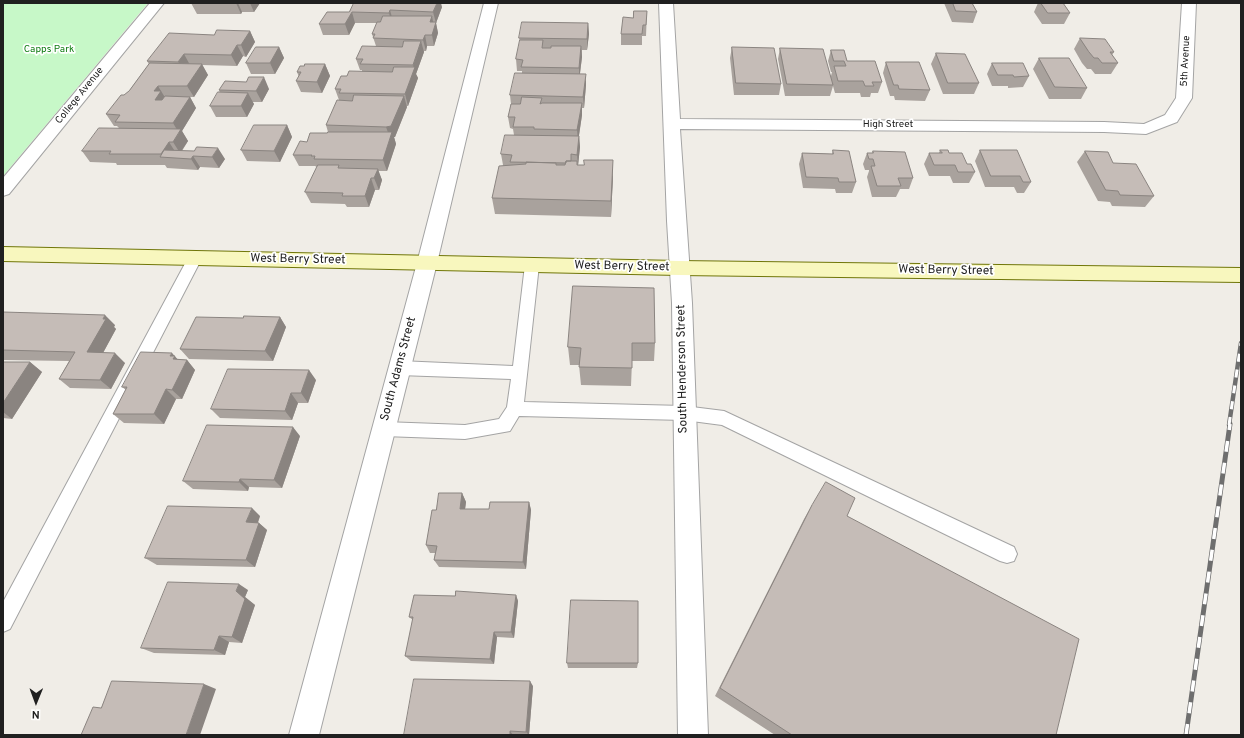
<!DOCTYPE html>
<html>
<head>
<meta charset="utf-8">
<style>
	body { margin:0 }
	#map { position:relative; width:1244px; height:738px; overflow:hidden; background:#f0ede7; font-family:Overpass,sans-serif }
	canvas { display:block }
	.frame { position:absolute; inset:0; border:4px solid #202020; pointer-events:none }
	.north { position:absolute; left:16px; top:682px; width:40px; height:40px; -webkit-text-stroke:3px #fff; paint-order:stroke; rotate:181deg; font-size:11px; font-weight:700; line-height:16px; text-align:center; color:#202020 }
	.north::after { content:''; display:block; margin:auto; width:14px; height:18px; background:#202020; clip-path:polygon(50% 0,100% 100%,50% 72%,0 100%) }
</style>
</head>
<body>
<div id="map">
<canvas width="1244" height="738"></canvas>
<div class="frame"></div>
<div class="north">N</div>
</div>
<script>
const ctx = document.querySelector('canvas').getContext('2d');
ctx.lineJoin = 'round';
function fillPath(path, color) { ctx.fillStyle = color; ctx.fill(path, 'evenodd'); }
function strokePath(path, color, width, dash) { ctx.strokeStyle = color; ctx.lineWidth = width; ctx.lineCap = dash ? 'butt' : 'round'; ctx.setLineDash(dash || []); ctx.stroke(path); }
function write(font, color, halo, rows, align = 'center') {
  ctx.font = font + ' Overpass,sans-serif'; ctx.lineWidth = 3.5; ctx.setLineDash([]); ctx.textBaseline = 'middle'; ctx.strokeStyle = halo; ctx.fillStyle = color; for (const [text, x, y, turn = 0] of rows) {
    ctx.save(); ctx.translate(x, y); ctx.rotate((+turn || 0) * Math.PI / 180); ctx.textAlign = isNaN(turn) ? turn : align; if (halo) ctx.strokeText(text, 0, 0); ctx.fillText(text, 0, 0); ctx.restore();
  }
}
fillPath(new Path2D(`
	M3,3H148L3,176Z`), '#c7f8c8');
const service = new Path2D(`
	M195,253L200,254L202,258L10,629L3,632V602L188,258L190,254Z
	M532,260L537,261L539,265L524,402L684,406L724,411L1014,547L1017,554L1014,561L1007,563L1000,561L722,425L684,420L519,416L510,431L465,439L384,436L378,434L376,429L378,424L384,422L465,425L499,419L507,407L511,379L399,375L393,373L391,368L393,363L399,361L513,366L525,265L527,261Z`);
const minor = new Path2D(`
	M150,3H164L9,194L3,196V178Z
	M484,3H498L437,263L319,735H289L417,263Z
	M659,3H673L680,119L1104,122L1144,124L1165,115L1176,98L1182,3H1196L1192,98L1177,122L1146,134L1104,132L680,129L692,303L708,735H678L672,303L667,221Z`);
const secondary = new Path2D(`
	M3,247L679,261L1241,268V282L679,275L3,261Z`);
strokePath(service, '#a4a4a4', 2);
strokePath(minor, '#a4a4a4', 2);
strokePath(secondary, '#707609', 2);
fillPath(service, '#fff');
fillPath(minor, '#fff');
fillPath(secondary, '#f8f7be');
const railFar1 = new Path2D(`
	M1229,425L1241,343`);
const rail = new Path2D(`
	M1186,735L1230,424`);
strokePath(railFar1, '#6e6e6e', 4.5);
strokePath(rail, '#6e6e6e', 5);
strokePath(railFar1, '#fff', 3, [8]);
strokePath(rail, '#fff', 3.5, [11]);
fillPath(new Path2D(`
	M191,3H260L254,12H242L241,14H197Z
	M944,3H972L977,12L973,23L952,22Z
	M1038,3H1063L1070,13L1064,24H1042L1034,12Z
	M442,7L436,23L438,33L434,46H427L426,51H424V52L416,74L418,78L408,106H406L407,107L395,137H394L396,144L387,171H378L382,180L379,190H375L369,207H347L345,204L311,203L305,192L317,167L315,166H299L293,155L307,142L327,133L328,132L326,125L339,100L335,89L347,76L362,72V70H360L356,59L376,46L372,34L377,23H355L349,35H323L319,24L349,12Z
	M647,11L646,36H642V45H621V34L633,18Z
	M588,23L589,34L587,50H582V57L580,74L586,85L584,108H582V115L579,136L580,147L578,165L613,176L611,217L495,214L492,198L503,165L501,154L514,135L513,129L510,128L508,117L511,104L510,95L522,73V71H517L516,59L520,42L519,38Z
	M250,31L255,42L246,57L243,56L237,66L202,65L208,75L194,97H190L196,108L182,131L188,141L182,151L225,159L219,168L200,167L198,170L167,168L165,165H117L116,163L90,162L82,151L119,128L117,126H114L106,114L129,91L149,64L147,61L214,35Z
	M1080,38L1114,52L1112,55L1118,63L1111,74H1095L1091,69H1087L1082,63L1074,49Z
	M279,47L284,58L275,74H251L246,63Z
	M732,47L781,84L779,95H734L730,58Z
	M780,48L831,76L832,72H831L828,61L831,50L847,61L882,82L878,93H871L870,97H861L860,93H835L833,86L830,96H785L778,59Z
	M936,53L979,83L974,94H943L931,64Z
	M1039,58L1087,88L1081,99H1049L1033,69Z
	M886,62L930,90L925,101L895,100L894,96H890L883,73Z
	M992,63L1029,76L1023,87L1008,88V86H992L987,74Z
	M325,64L330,76L322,93L301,92L296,81L299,77L297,72Z
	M269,89L262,102H252L254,104L247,117H216L210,106L220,93L219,90Z
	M287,125L292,137L280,162L247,161L241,150Z
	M833,150L856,182L852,193H836L835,189L803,188L799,164L802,153L832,154Z
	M940,150L949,153L967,164L975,172L969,183H953L950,176H929L924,164L929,153H939Z
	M980,150L1031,182L1024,193H1017L1014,187H985L975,161Z
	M873,151L913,178L909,189H900L896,197H872L867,177L869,171V170H865L863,164L867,153H872Z
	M1085,151L1113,163L1154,196L1145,207L1112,206L1110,202L1098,201L1077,162Z
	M573,286L655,343L654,361H632L631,386L581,385L579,365H570L568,347Z
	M3,312L115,325L114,327L116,329L103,353L125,363L111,389L70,388L59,379L69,361L3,360Z
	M280,317L286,327L273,361L189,359L180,349L243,318Z
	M178,359L187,360L195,370L182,399H176L164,424L124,423L113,414L126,390L122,387Z
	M3,362H30L42,372L12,419L3,418Z
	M316,380L308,403H298L292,420L220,418L211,409Z
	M300,436L282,488L249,487L248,491L193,489L183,481Z
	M462,493L466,502L465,509H489L529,502L531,510L526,569L439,567L434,560L435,553H430L426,545L436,510Z
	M812,505L847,516L1056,735H775L715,696L804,519Z
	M260,516L258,523H259L267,530L255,567L157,565L145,558Z
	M248,590L245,597L255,605L242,643L229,642L225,655L154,653L141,648Z
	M516,595L518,601L514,638L497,637L494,664L411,661L405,656L413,620L409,617L455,596Z
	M567,663H638L637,668H568Z
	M533,686L529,735H404Z`), '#a9a29d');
fillPath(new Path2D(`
	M236,3H238L242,12L241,14Z
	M250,3H260L254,12Z
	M437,3H441L442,7L436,23L438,33L434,46L432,35L430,22L432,16L434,27L436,23L433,12Z
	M390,10L393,21L392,24L389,13Z
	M352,12L355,23L349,35L345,24Z
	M588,23L589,34L587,50V39Z
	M250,31L255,42L246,57L241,45Z
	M425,35L427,46L426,51L423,40Z
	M421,41L424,52L416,74L418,78L408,106L405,94L414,69L413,65Z
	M237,45L243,56L237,66L231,55Z
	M581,46L582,57L579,80V68Z
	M279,47L284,58L275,74L270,63Z
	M184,54L190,65L185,73L178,62Z
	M202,64L208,75L194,97L187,86Z
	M325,64L330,76L322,93L317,82Z
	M586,74V85L584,108L583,97Z
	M264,77L269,89L262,102L256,91Z
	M158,86L161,91L168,102L155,100L154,91Z
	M248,93L254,104L247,117L241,106Z
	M404,96L407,107L395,137H394L396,144L387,171L383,160L390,138L386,127Z
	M190,97L196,108L182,131L188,141L180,153L173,142L179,133L173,123Z
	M582,103V115L578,141L577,130Z
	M287,125L292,137L280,162L274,151Z
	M579,136L580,147L578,166L577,155Z
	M169,142L176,153L163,157L161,154Z
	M218,148L225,159L219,168L212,157Z
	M193,156L200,167L198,170L191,159Z
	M613,160V176L611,217V201Z
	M378,169L382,180L379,190L374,178Z
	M371,178L375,190L369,207L365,196Z
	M105,315L115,325L114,327L116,329L98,362L87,352Z
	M280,317L286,327L273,361L265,351Z
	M115,353L125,363L111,389L100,380Z
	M172,353L181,363L187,360L195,370L182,399L172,390L170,356Z
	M30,362L42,372L12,419L3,412V403Z
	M309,370L316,380L308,403L301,393Z
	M166,389L176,399L164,424L154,414Z
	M291,393L298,403L292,420L285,411Z
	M293,427L300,436L282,488L274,480Z
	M240,479L249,487L248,491L239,482Z
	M462,493L466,502L464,517L460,509Z
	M529,502L531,510L526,569L523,562Z
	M252,508L260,516L255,530L246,522Z
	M259,523L267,530L255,567L246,560Z
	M239,584L248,590L245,597L255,605L242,643L232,637L236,591Z
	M516,595L518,601L514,638L511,632Z
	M494,632L497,637L494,664L490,659Z
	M219,636L229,642L225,655L214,650Z
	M530,681L533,686L529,735L526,732Z
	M204,684L216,689L200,735H186Z
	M510,731L513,735H510Z`), '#8a8480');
const building = new Path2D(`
	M354,3H437L433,12L390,10L389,13L352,12L345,24H319L327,12H349Z
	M953,3H972L977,12L956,11Z
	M1041,3H1063L1070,13H1048Z
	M634,11H647L646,25H643L642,34H621L623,17L633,18Z
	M383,16H432L430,22H436L432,35H425L423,40L373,38L375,34H372L377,22H380Z
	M522,22L588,23L587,39L519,38Z
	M217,30L250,31L241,45H237L231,55L184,54L178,62L147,61L169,33L214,35Z
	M1080,38L1105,39L1114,52H1110L1118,63H1102L1098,58H1094L1089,52Z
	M520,40H543L542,48H551V46H581L579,68L521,67L523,60L516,59Z
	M404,41H421L413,65L360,64L363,59H356L362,46L402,47Z
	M256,47H279L270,63H246Z
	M732,47L774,48L781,84L736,83Z
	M780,48L823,49L833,85L787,84Z
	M831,50H844L847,61H875L882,82H872L874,86H865L863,81H838L834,66H846L844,61H834Z
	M936,53L965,54L979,83H948Z
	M1039,58H1069L1087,88L1055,87Z
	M886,62H919L930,90L899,89L898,85H894Z
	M150,63L202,64L187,86H158L154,91H161L155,100H162L165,96L190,97L173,123L115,122L120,115L106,114L121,95H124L129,91Z
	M992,63H1023L1029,76L1014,77L1013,75H998Z
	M305,64H325L317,82L296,81L301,72H297L300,66H304Z
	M394,67H415L405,94L339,93L341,89H335L341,76H347L349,71L392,72Z
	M515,73L586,74L583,97L510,95Z
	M249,77H264L256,91L219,90L225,81L246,82Z
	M218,92L248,93L241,106H210Z
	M354,95L404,96L391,126L386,127L326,125L337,100L352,101Z
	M522,97L542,98L540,104L542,103H582L577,130L534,129V127H513L515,117H508L511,104H520Z
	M254,125H287L274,151L241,150Z
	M99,128L181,129L173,142H169L161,154H109L111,151H82Z
	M328,132H392L383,160L314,159L315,156H311L312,155H293L300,141L307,142L310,133H327Z
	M505,135L579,136L577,155L571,154V161H566V163L510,162L512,155L501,154Z
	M197,147L218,148L212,157L193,156L191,159L160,157L164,150L194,151Z
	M833,150L849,151L856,182H839L838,178L806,177L802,153L833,154Z
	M940,150H948L949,153H962L967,164H971L975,172H958L955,165H934L929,153H942Z
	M980,150H1017L1031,182H1023L1020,176H991Z
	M873,151L905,152L913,178H898L901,186H877L871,166H875L873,159H869L867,153H873Z
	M1085,151L1108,152L1113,163L1136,164L1154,196L1120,195L1118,191L1106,190Z
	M584,160H613L611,201L492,198L499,166L526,164V162L556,163V165H565L566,161H577V165H584Z
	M318,165H339L338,168L378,169L374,178H371L365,196H342L343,193L305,192Z
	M573,286L654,288L655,343H632V368L579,367L581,348L568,347Z
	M3,312L105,315L103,319H106L87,352L115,353L100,380L59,379L75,352L3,350Z
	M244,316L280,317L265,351L180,349L196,317L243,318Z
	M141,352L172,353L170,356H175L173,359L187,360L172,390L166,389L154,414H113L127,387H122Z
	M3,362H30L3,403Z
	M228,369L309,370L301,393H291L285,411L211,409Z
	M207,425L293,427L274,480L240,479L239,482L183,481Z
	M826,482L855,498L847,516L1079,639L1056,735H792L720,688L812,505Z
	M439,493H462L460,509H489L490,502H529L523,562L434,560L437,546L426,545L432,510H436Z
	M168,506L252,508L246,522L259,523L246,560L145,558Z
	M168,582L239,584L236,591L245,599L232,637L219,636L214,650L141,648Z
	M456,591L516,595L511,632H494L490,659L405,656L413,617H409L414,595L455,596Z
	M571,600L638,601V663H567Z
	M414,679L530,681L526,732L510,731V735H404Z
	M112,681L204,684L186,735H81L93,707L101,708Z`);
fillPath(building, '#c5bcb7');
strokePath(building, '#8a8480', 1);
write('10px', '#107d13', '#fff', [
	["Capps Park",49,50]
]);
write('10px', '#202020', '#fff', [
	["5th Avenue",1186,61,-87],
	["College Avenue",80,96,-51],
	["High Street",888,125]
]);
write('12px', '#202020', '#fff', [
	["West Berry Street",298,260,1],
	["West Berry Street",622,267,1],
	["West Berry Street",946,271,1],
	["South Adams Street",399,369,-75],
	["South Henderson Street",683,369,-91]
]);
</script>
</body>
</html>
